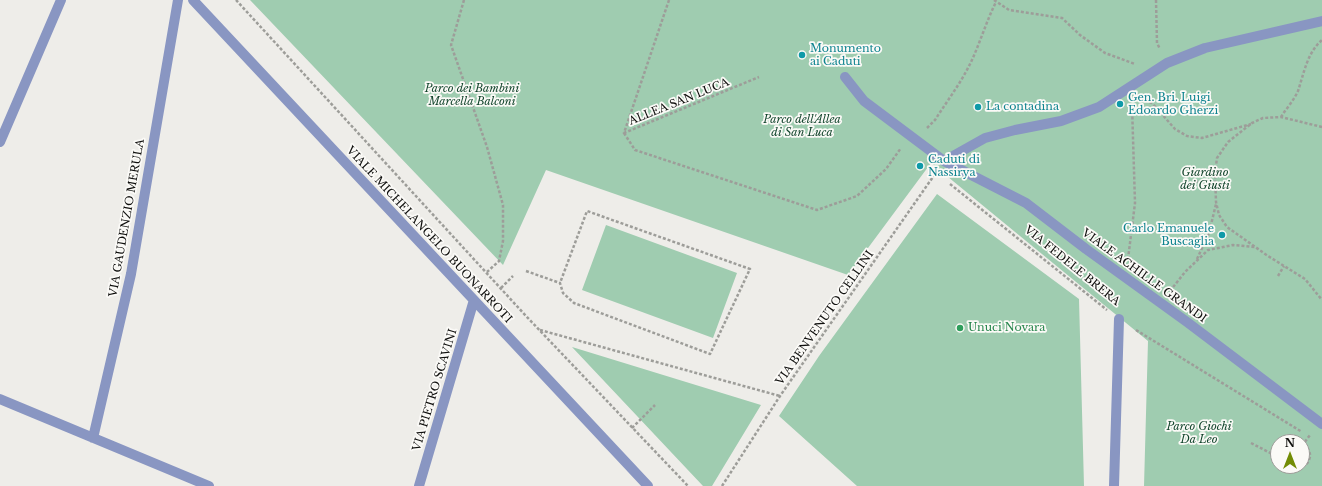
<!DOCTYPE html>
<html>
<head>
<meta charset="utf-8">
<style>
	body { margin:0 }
	#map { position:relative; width:1322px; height:486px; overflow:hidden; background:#eeede9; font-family:"Libre Baskerville",serif }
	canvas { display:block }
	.north { position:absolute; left:1270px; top:434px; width:40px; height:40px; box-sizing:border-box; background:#fbfaf7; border:1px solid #9d9c99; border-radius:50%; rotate:0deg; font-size:11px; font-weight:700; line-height:16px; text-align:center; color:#0f0f0d }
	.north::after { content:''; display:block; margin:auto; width:14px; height:18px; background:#728c05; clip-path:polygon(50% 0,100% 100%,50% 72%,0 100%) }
</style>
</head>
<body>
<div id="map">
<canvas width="1322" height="486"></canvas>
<div class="north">N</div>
</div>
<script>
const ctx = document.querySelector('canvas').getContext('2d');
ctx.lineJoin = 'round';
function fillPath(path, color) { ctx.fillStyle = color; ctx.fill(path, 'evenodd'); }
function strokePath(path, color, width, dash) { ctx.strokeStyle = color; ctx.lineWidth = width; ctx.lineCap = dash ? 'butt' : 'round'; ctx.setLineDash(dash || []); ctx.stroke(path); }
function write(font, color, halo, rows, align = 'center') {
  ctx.font = font + ' "Libre Baskerville",serif'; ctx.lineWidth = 3.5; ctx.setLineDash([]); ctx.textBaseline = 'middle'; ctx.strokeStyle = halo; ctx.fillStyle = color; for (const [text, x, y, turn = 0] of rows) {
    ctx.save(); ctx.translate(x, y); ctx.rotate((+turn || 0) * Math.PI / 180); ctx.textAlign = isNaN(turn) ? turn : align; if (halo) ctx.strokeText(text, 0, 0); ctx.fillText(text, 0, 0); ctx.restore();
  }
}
fillPath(new Path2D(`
	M250,0H1322V486H1144L1148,341L931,163L848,275L546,170L503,265ZM1278,442H1302V466H1278Z
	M937,194L1079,299L1084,486H857L779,416L819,356Z
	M606,225L737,273L713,338L582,290Z
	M572,347L761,405L712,486H703Z`), '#9fccb0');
strokePath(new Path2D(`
	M236,0L526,316L688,486
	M464,0L451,45L487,147L503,205V241L499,261L487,272
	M669,0L624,133L759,77
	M994,0L1009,10L1062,18L1080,35L1105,53L1135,64
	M1156,0L1157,43L1160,49
	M1140,99L1152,103L1175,129L1187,136L1202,138L1251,124
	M1281,117C1286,109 1294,100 1298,91C1304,73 1307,53 1322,40
	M1322,127L1281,117L1263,118L1252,123L1228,142L1217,158L1215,173L1216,202L1219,215L1227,227L1268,256L1305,279L1322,300
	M927,128L935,120C947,101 961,83 971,62C980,43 986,22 996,2
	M624,133L635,150L817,210L857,196L886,169L901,148
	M1195,181L1216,187
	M950,184L1107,310
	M1128,259L1135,203L1132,105
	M1197,259L1209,233L1216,204
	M526,271L560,283L563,293L574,303L710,354L750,269L587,211L560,283
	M1278,276L1284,266
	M501,288L513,276
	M1170,291L1185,272L1208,250L1233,245L1255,247
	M540,330L780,396
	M1136,330L1302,432
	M632,428L655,405
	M1251,443L1278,457
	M1302,465H1306C1313,455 1310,452 1304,443L1310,435
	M722,486L780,396L935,174`), '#9d9d99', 2.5, [3, 2]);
strokePath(new Path2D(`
	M193,0L648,486
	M845,77L864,101L944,161L1026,203L1086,249L1187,322L1322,424
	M0,142L61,0
	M944,161L985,138L1015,130L1061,121L1099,107L1167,63L1205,48L1322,21
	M0,399L209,486
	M93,438L131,274L178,0
	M419,486L474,300
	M1114,486L1119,319`), '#8996c2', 10);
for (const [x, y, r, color] of [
	[802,55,4,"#0f9aa8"],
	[1120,104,4,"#0f9aa8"],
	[978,107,4,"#0f9aa8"],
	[920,166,4,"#0f9aa8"],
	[1222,235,4,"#0f9aa8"],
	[960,328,4,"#2e9e5b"]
]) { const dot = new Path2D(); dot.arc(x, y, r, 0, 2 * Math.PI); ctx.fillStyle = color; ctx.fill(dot); strokePath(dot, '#fbfaf7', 1.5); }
write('11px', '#0d838f', '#fbfaf7', [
	["Monumento",810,49],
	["ai Caduti",810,62],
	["Gen. Bri. Luigi",1128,98],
	["Edoardo Gherzi",1128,111],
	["La contadina",986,107],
	["Caduti di",928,160],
	["Nassirya",928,173],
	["Carlo Emanuele",1214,229,"right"],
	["Buscaglia",1214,242,"right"]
], 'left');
write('italic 11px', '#12452c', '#fbfaf7', [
	["Parco dei Bambini",472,89],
	["Marcella Balconi",472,102],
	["Parco dell'Allea",802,120],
	["di San Luca",802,133],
	["Giardino",1205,173],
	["dei Giusti",1205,186],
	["Parco Giochi",1199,427],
	["Da Leo",1199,440]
]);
write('11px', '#0f0f0d', '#fbfaf7', [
	["ALLEA SAN LUCA",679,102,-22],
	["VIA GAUDENZIO MERULA",127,218,-80],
	["VIALE MICHELANGELO BUONARROTI",429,235,47],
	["VIA FEDELE BRERA",1072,266,39],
	["VIALE ACHILLE GRANDI",1144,276,36],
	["VIA BENVENUTO CELLINI",825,318,-55],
	["VIA PIETRO SCAVINI",435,390,-73]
]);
write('11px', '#27864d', '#fbfaf7', [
	["Unuci Novara",968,328]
], 'left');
</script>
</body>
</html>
